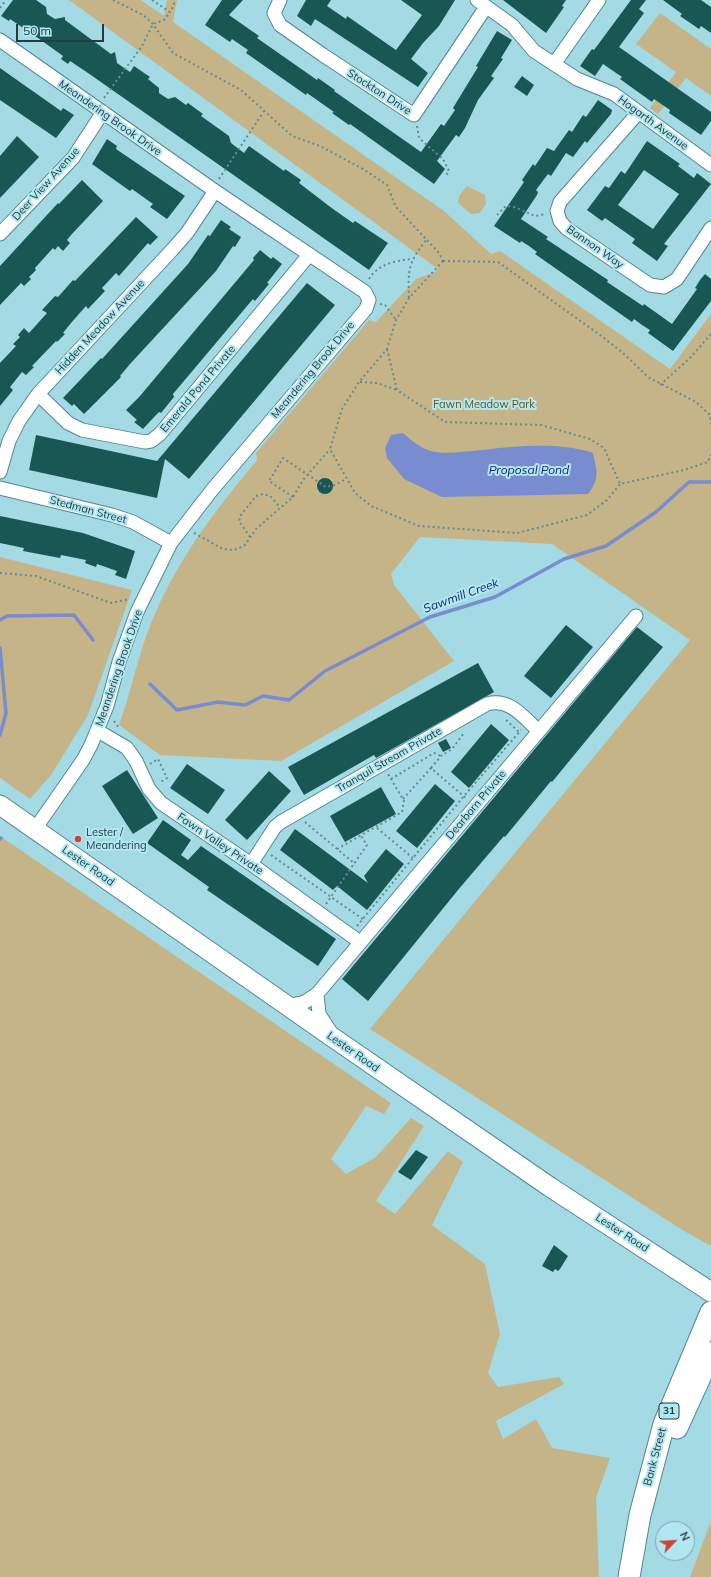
<!DOCTYPE html>
<html>
<head>
<meta charset="utf-8">
<style>
	body { margin:0 }
	#map { position:relative; width:711px; height:1577px; overflow:hidden; background:#a4dae4; font-family:Mulish,sans-serif }
	canvas { display:block }
	.north { position:absolute; left:655px; top:1521px; width:40px; height:40px; box-sizing:border-box; background:#b1e7f1; border:1px solid #79a2aa; border-radius:50%; rotate:65deg; font-size:11px; font-weight:700; line-height:16px; text-align:center; color:#253b3f }
	.north::after { content:''; display:block; margin:auto; width:14px; height:18px; background:#d04332; clip-path:polygon(50% 0,100% 100%,50% 72%,0 100%) }
	.scale { position:absolute; left:16px; top:24px; width:88px; height:18px; box-sizing:border-box; border:2px solid #253b3f; border-top:0; padding-left:5px; font-size:12px; line-height:14px; white-space:nowrap; color:#253b3f; -webkit-text-stroke:3px #b1e7f1; paint-order:stroke }
</style>
</head>
<body>
<div id="map">
<canvas width="711" height="1577"></canvas>
<div class="north">N</div>
<div class="scale">50 m</div>
</div>
<script>
const ctx = document.querySelector('canvas').getContext('2d');
ctx.lineJoin = 'round';
function fillPath(path, color) { ctx.fillStyle = color; ctx.fill(path, 'evenodd'); }
function strokePath(path, color, width, dash) { ctx.strokeStyle = color; ctx.lineWidth = width; ctx.lineCap = dash ? 'butt' : 'round'; ctx.setLineDash(dash || []); ctx.stroke(path); }
function write(font, color, halo, rows, align = 'center') {
  ctx.font = font + ' Mulish,sans-serif'; ctx.lineWidth = 4; ctx.setLineDash([]); ctx.textBaseline = 'middle'; ctx.strokeStyle = halo; ctx.fillStyle = color; for (const [text, x, y, turn = 0] of rows) {
    ctx.save(); ctx.translate(x, y); ctx.rotate((+turn || 0) * Math.PI / 180); ctx.textAlign = isNaN(turn) ? turn : align; if (halo) ctx.strokeText(text, 0, 0); ctx.fillText(text, 0, 0); ctx.restore();
  }
}
fillPath(new Path2D(`
	M69,0H141L164,16L167,0H177L173,22L444,211L491,254L500,251L670,369L711,314V1246L684,1231L370,1029L690,640L552,544L420,537L391,574L394,585L454,661L281,761L160,755L119,725C130,695 136,664 147,634C171,568 212,514 257,460L256,453L369,320L376,322L416,279L435,272L438,269Z
	M660,13L711,49V96L686,78L658,114L650,108L676,72L636,44Z
	M467,186L485,195L486,204L480,213L471,214L458,203L459,196Z
	M0,557L132,590L88,715L51,775L30,799L0,778Z
	M0,836L391,1103L384,1114L366,1106L331,1159L346,1174L376,1157L411,1118L424,1126L376,1201L395,1214L448,1151L463,1162L432,1225L485,1264L500,1334L488,1373L498,1387L559,1377L564,1384L496,1421L503,1439L536,1419L552,1448L610,1458L596,1498L599,1577H0Z
	M711,1521V1577H690Z`), '#c5b487');
fillPath(new Path2D(`
	M403,433C411,440 420,448 431,451C444,455 468,451 483,450C518,446 559,442 593,453C597,472 600,478 588,494L442,497L404,479L387,458L385,448L391,435Z`), '#788ccf');
strokePath(new Path2D(`
	M0,620L7,616L74,615L93,640
	M0,648L6,713L0,735
	M150,684L177,710L218,702L245,705L263,696L289,700L325,671L430,617L495,597L564,559L606,546L656,512L689,482H711
	M0,839L1,838`), '#788ccf', 3.5);
fillPath(new Path2D(`
	M13,0H36L46,7L47,14L55,19L65,17V20L111,54L115,52L117,63L130,72L134,66L150,77L148,79L159,88V93L168,99L175,97L186,105L188,103L203,114L201,116L229,136L231,143L244,153L249,146L284,171L285,169L301,180L299,183L333,209L353,223L355,221L388,243L369,270L88,73L70,61L68,64L61,59L63,56L38,38L10,19L9,21L1,16Z
	M222,0H243L229,15L259,36L257,38L317,80L318,78L335,90L334,91L421,152L441,124L444,126L455,110L453,108L478,67L476,66L497,31L512,40L501,58L503,59L491,76L494,78L478,100L465,128L459,137L456,135L437,161L445,169L434,184L350,124L349,125L332,113L334,112L307,93L306,95L246,53L248,50L232,39L230,42L205,25Z
	M306,0H331L327,6L346,19L347,16L396,50L422,15L401,0H455L439,26L423,43L411,59L428,73L418,87L315,19L311,26L297,16Z
	M503,0H566L562,6L564,7L546,33Z
	M631,0H646L639,9L644,13L619,47L711,112V121L701,135L669,113L670,110L654,99L652,102L620,79L622,77L603,64L595,76L580,66L592,49L594,50Z
	M663,0H701L711,7V33L701,26L699,29L680,16L682,14Z
	M0,68L61,111L63,108L74,115L56,138L0,100Z
	M522,76L534,85L527,96L514,87Z
	M598,100L612,110L611,114L587,143L585,141L573,157L566,153L551,176L548,174L536,190L538,192L537,195L521,219L548,237L546,239L608,280L607,282L643,306L644,304L672,324L697,289L695,288L700,280L705,274L711,279V301L673,351L648,333L650,330L642,325L634,319L632,322L535,254L537,252L529,246L521,241L520,243L494,226L524,182L522,180L533,164L535,166L547,148L554,151L569,130L572,132L583,115L586,117Z
	M17,136L39,157L0,198V156Z
	M107,139L117,146L116,149L185,196L167,219L150,207L153,204L132,189L130,191L92,164Z
	M647,141L680,164L678,166L694,178L697,173L711,184L664,244L668,246L657,261L632,243L635,239L605,218L602,221L587,210L605,186L609,188L621,171L625,174ZM644,170L679,194L653,229L618,205Z
	M82,180L103,201L71,235L67,240L70,243L63,251L58,246L55,250L53,248L35,268L36,270L29,277L31,279L24,286L21,283L0,305V266L58,203L59,204Z
	M136,217L158,237L150,245L148,243L119,276L116,273L102,288L105,291L88,309L86,306L71,323L63,333L65,334L57,342L56,341L32,366L34,367L26,375L22,372L10,387L13,390L0,406V363L16,346L13,344L20,337L18,335L24,328L29,333L47,313L42,310L55,296L58,297L73,280L75,281Z
	M221,220L231,227L229,229L241,237L235,247L233,246L216,271L130,364L120,376L121,377L84,414L74,404L72,406L63,398L101,358L102,359L188,264L208,235L210,236Z
	M260,250L271,259L273,257L282,264L267,283L269,284L255,301L253,299L173,394L174,397L161,413L159,412L156,415L143,429L134,422L137,420L126,410L140,396L254,260L253,258Z
	M307,283L335,305L189,479L165,459L157,498L29,470L36,435L157,461Z
	M317 486a8 8 0 1 1 16 0a8 8 0 1 1-16 0Z
	M0,516L83,533L135,551L126,579L115,575L117,571L97,564L96,567L85,563L86,560L61,555L60,558L23,551L24,548L0,543Z
	M566,625L593,647L551,698L524,676Z
	M637,627L663,647L552,782L551,781L505,837L504,836L458,890L368,1001L342,979Z
	M478,663L494,692L376,758L374,755L304,795L288,767Z
	M491,724L509,740L469,788L451,772Z
	M446,739L451,748L443,752L438,743Z
	M187,764L225,790L208,814L170,788Z
	M127,770L158,818L133,834L102,786Z
	M269,771L291,791L247,840L225,820Z
	M435,784L455,801L417,848L396,831Z
	M381,787L396,814L345,842L330,816Z
	M163,820L191,840L181,855L188,860L201,846L336,939L318,966L207,890L209,887L147,843Z
	M295,829L368,883L364,876L386,849L404,864L367,910L337,886L333,890L280,850Z
	M416,1150L428,1157L411,1180L398,1172Z
	M554,1245L568,1256L560,1269L558,1271L555,1269L553,1272L542,1266Z`), '#195754');
const minor = new Path2D(`
	M280,0L274,13L280,25L323,55L414,115L486,7
	M477,0L512,25L534,51L577,79L614,94L711,165
	M0,40L215,191L365,292L369,300L366,309L212,490L171,543L137,612L119,662L107,706L91,745L83,760L35,829
	M554,64L599,0
	M638,113L560,202L557,211L560,221L566,228L650,285L664,287L677,279L711,228
	M0,234L73,158L103,112
	M38,394L68,423L82,430L145,442L151,441L160,434L309,255
	M0,472L9,441L19,421L38,394L172,250L187,233L215,191
	M0,488L112,515L133,522L171,543
	M98,731L127,748L136,761L149,789L161,803L251,864L360,942
	M251,864L275,827L281,822L487,704C510,698 522,716 539,731
	M317,994L319,1014L330,1031
	M287,1006L305,1002L317,994L636,616`);
const secondary = new Path2D(`
	M0,805L335,1039L550,1187L711,1292`);
const primary = new Path2D(`
	M677,1428L711,1353
	M629,1577L640,1515L664,1424L711,1312`);
strokePath(minor, '#538690', 15);
strokePath(secondary, '#538690', 21);
strokePath(primary, '#538690', 23);
strokePath(new Path2D(`
	M113,0L143,15L153,24L173,53L241,90L292,136L320,146L363,169L387,185L396,207L439,253L443,261
	M152,0L170,12L174,5V0
	M0,8L6,0
	M104,98L142,46L153,24L164,20L170,12
	M417,126L419,138L443,159L449,171L445,177
	M219,179L264,111
	M497,215L506,206L514,207L535,216L546,214
	M443,261L409,298L396,320L387,349L359,382L342,409L330,449L355,493L371,506L419,526L517,533L587,515L607,500L620,484L684,470L708,462L711,454
	M443,261L498,262L600,335L623,353L648,377L696,402L710,415L711,424
	M369,279C378,264 395,261 411,259
	M409,298C408,268 408,264 426,240
	M380,304L385,305L396,320
	M387,349L397,390L445,422L541,425L590,439L604,448L620,484
	M360,382L377,383L397,390
	M660,385L690,358L711,334
	M293,497L269,481L283,458L326,487L335,485L346,479
	M194,533L223,549L234,550L239,548L245,545L256,529L293,497L303,480L330,449
	M250,537L239,521L241,515L256,496L263,494L270,496L280,507
	M0,573L36,576L111,603L129,599
	M506,720L519,732
	M114,721L119,728
	M150,764L158,759L167,778L159,783
	M431,768L441,756L452,749L464,733
	M391,779L434,753L441,756
	M403,799L431,768L467,799
	M305,822L355,864
	M377,828L413,858
	M337,849L402,812L404,801L388,774
	M271,855L364,920
	M326,904L367,845L361,836
	M357,926L464,796L521,730`), '#658b92', 2, [2, 3]);
strokePath(minor, '#fff', 13);
strokePath(secondary, '#fff', 19);
strokePath(primary, '#fff', 21);
for (const [x, y, r, color] of [
	[78,839,4,"#d04332"]
]) { const dot = new Path2D(); dot.arc(x, y, r, 0, 2 * Math.PI); ctx.fillStyle = color; ctx.fill(dot); strokePath(dot, '#b1e7f1', 1.5); }
for (const [x, y, w] of [
	[669,1411,20]
]) { const box = new Path2D(); box.roundRect(x - w / 2, y - 8, w, 16, 3); ctx.fillStyle = '#b1e7f1'; ctx.fill(box); strokePath(box, '#253b3f', 1); }
write('bold 10px', '#253b3f', null, [
	["31",669,1411]
]);
write('11px', '#253b3f', '#b1e7f1', [
	["Stockton Drive",379,92,33],
	["Meandering Brook Drive",110,118,35],
	["Hogarth Avenue",653,123,36],
	["Deer View Avenue",46,184,-48],
	["Bannon Way",595,247,35],
	["Hidden Meadow Avenue",100,327,-47],
	["Meandering Brook Drive",313,370,-50],
	["Emerald Pond Private",198,389,-50],
	["Stedman Street",88,510,15],
	["Meandering Brook Drive",119,668,-71],
	["Tranquil Stream Private",389,760,-30],
	["Dearborn Private",476,805,-50],
	["Fawn Valley Private",220,844,34],
	["Lester Road",88,866,35],
	["Lester Road",353,1052,35],
	["Lester Road",622,1233,33],
	["Bank Street",655,1457,-75]
]);
write('11px', '#665318', '#b1e7f1', [
	["Fawn Meadow Park",484,405]
]);
write('11px', '#253b3f', '#b1e7f1', [
	["Lester /",86,833],
	["Meandering",86,846]
], 'left');
write('italic 12px', '#1a2572', '#b1e7f1', [
	["Proposal Pond",529,470],
	["Sawmill Creek",461,596,-20]
]);
</script>
</body>
</html>
